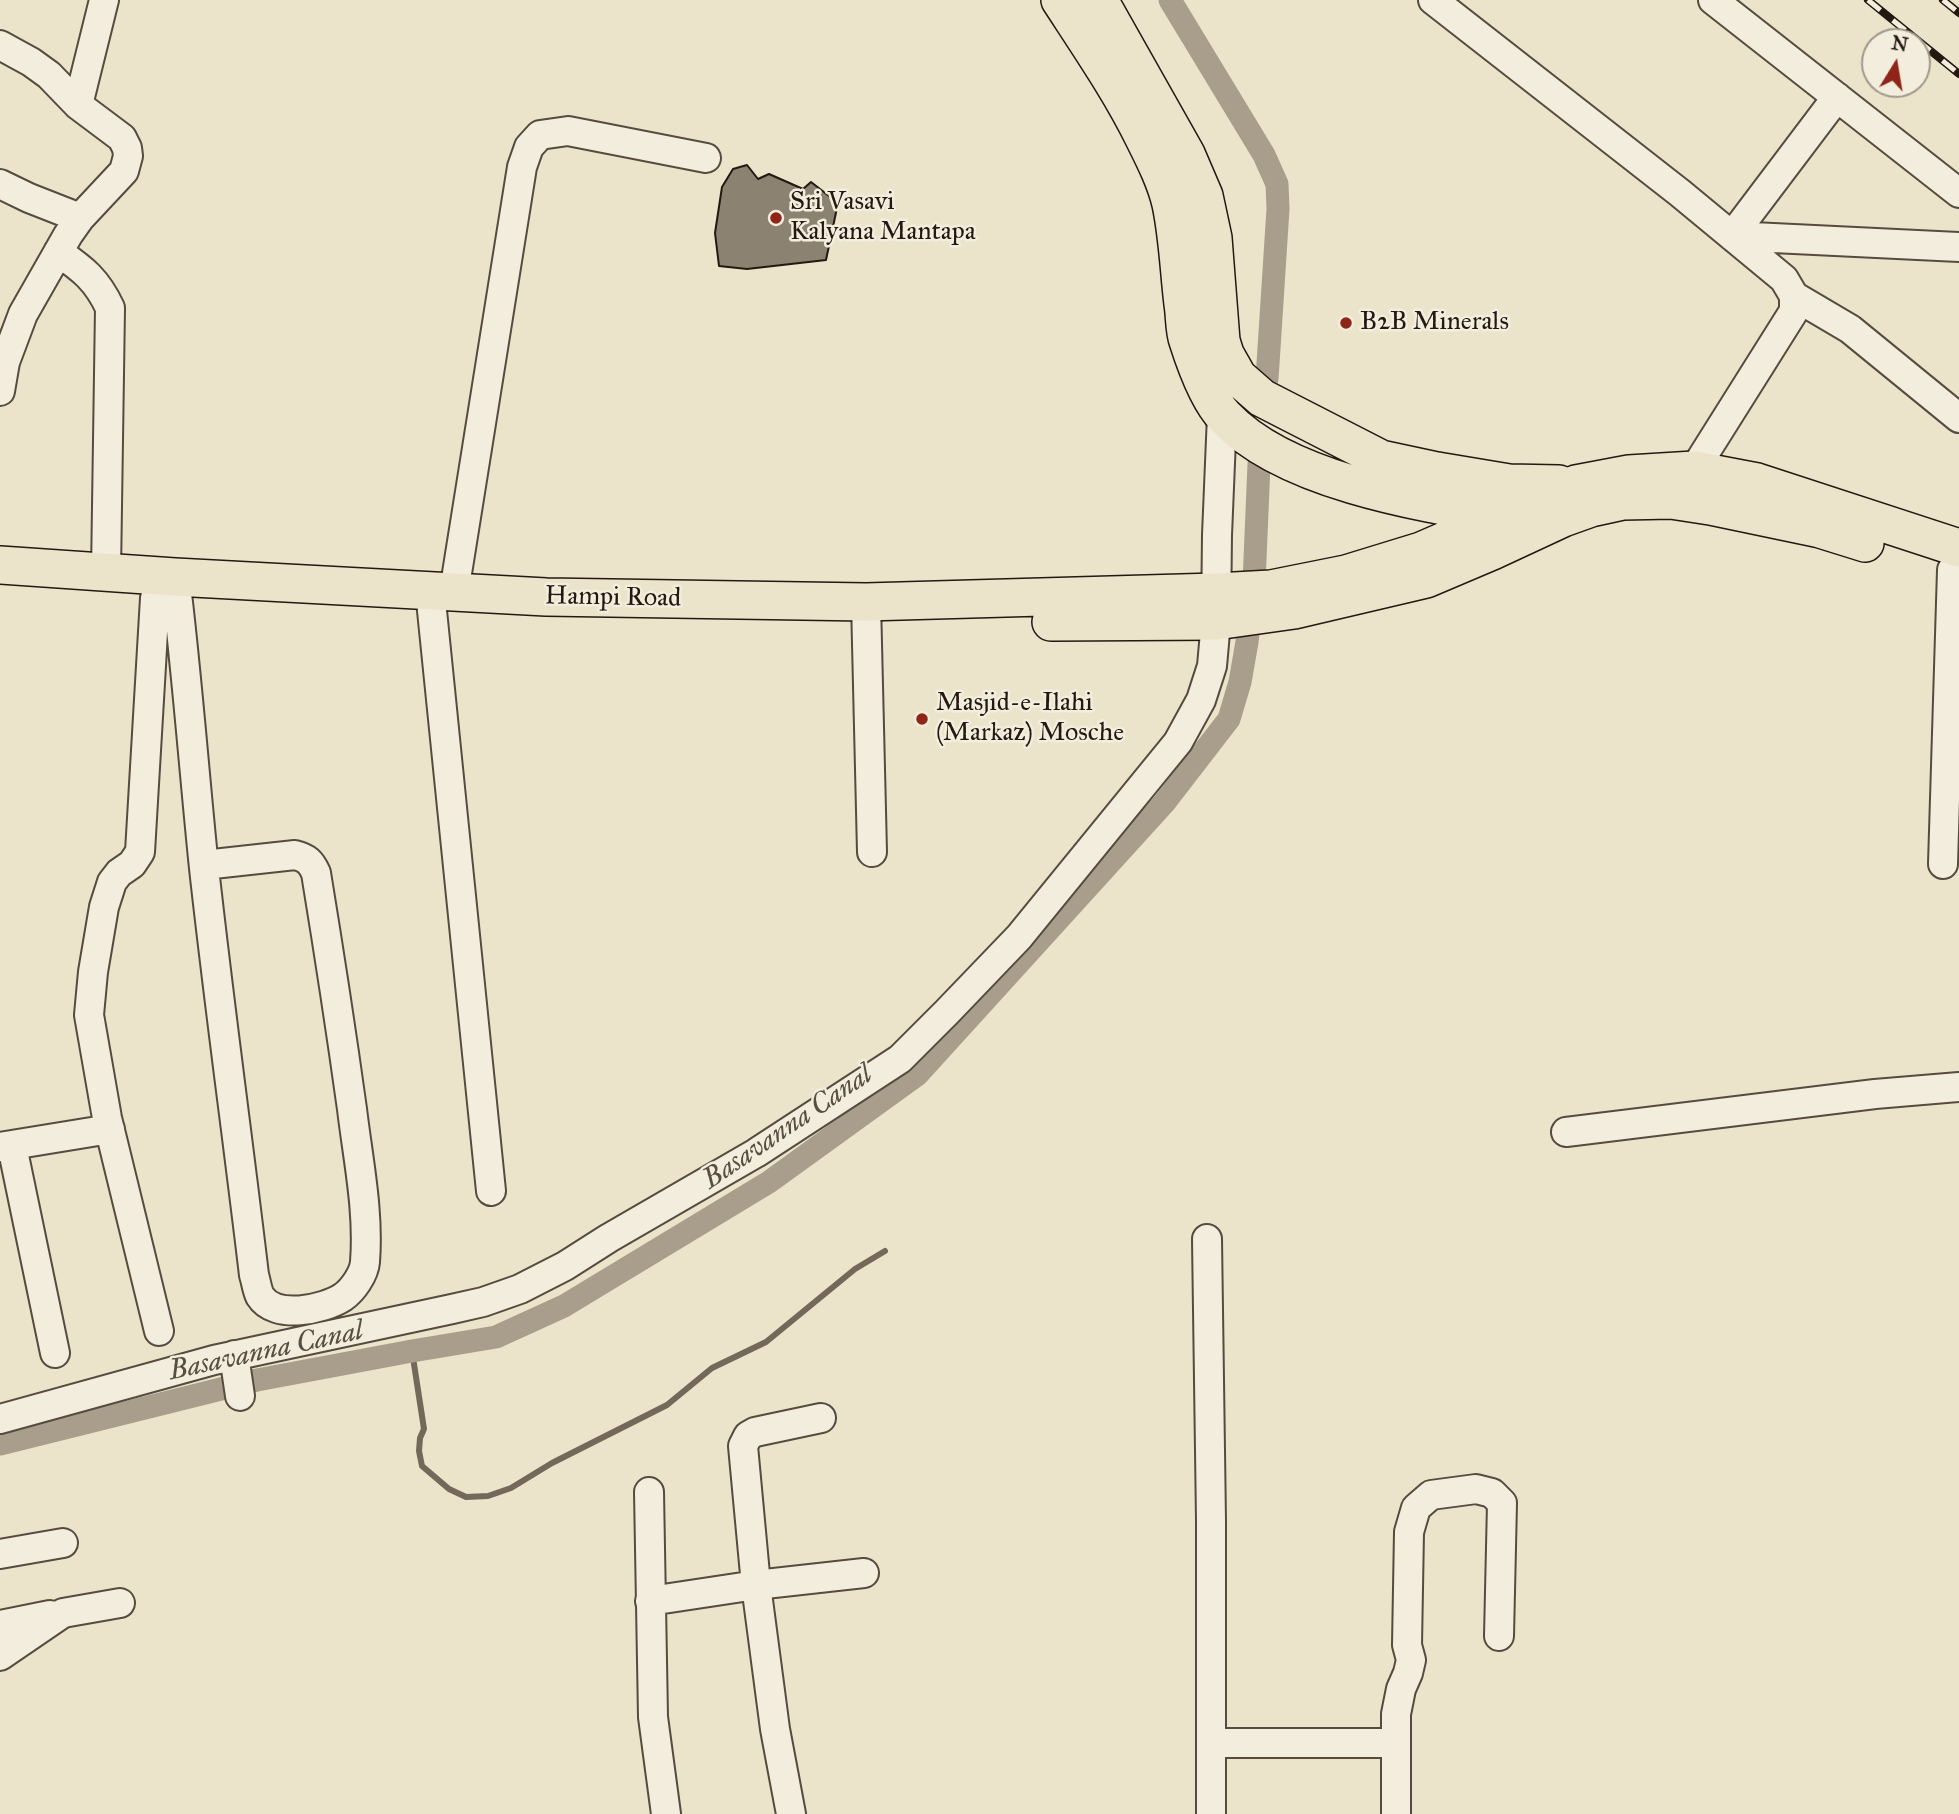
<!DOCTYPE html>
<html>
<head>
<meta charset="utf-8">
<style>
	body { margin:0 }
	#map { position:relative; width:1959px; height:1814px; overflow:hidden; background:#ebe3ca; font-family:"IM FELL Great Primer",serif }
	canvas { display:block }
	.north { position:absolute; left:1861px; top:28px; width:70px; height:70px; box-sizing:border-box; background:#f2eddd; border:2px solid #a0988b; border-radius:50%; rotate:11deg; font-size:19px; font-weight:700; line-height:28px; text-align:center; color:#251811 }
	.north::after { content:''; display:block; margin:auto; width:24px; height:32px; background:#8f2418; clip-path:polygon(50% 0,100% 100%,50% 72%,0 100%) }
</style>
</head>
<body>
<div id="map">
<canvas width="1959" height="1814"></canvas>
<div class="north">N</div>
</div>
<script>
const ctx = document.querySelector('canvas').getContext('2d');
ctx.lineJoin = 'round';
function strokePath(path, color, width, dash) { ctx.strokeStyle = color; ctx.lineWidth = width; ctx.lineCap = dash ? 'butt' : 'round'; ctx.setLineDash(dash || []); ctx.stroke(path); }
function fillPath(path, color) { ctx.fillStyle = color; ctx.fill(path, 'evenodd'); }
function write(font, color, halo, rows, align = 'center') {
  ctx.font = font + ' "IM FELL Great Primer",serif'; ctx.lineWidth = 5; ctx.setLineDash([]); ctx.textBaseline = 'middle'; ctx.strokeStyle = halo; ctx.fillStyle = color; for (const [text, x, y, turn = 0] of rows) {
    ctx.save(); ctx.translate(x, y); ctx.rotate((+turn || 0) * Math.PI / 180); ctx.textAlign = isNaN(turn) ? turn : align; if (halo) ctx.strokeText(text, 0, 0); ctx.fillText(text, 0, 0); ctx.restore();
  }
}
strokePath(new Path2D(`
	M412,1351L424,1429L420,1438L419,1451L422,1466L449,1489L466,1497L488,1496L511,1488L552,1463L667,1405L712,1368L766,1342L855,1269L885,1251`), '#74685a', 6);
strokePath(new Path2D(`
	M1170,0L1264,155L1277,184L1278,209L1267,379
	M0,1444L257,1380L412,1351L496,1337L564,1306L769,1182L917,1075L1165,802L1229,719L1240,682L1247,642L1254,583L1259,464`), '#a89e8b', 23);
const building = new Path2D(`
	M747,165L758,179L769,174L803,189L811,182L838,203L826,260L747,269L719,266L715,233L722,187L733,169Z`);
fillPath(building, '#8c8271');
strokePath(building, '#251811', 2);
const minor = new Path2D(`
	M1433,0L1680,193L1784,279L1794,296V311L1694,470
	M1713,0L1959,193
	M0,45L31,62L49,75L78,105L122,138L127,148L128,156L124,171L80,218L68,235L23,314L5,362L0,391
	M78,105L104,0
	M0,184L29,198L80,218
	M1732,236L1959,247
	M1732,236L1837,97
	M58,252C83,269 97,280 110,308L106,572
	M1794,296L1850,329L1959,418
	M175,577C187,674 194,771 204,868C219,1004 238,1140 254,1275C256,1281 257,1290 260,1296C275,1320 323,1310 343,1297C353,1290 364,1274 365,1262C369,1210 358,1160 352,1109C341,1030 329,952 316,873C311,862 307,858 295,855L204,865
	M430,591L491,1191
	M454,592L522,167L529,147L540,135L568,131L706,158
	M155,598L140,852L132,864L119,873L112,882L104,907L93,972L89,1015L107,1118L159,1331
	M866,602L872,852
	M1943,864L1952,570
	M1566,1132L1875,1094L1959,1087
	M12,1146L55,1353
	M0,1147L110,1129
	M1207,1239L1211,1521V1814
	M234,1355L240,1396
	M0,1419L214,1360L452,1309L483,1302L520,1289L565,1266L609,1238L756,1153L900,1059L947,1012L1019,937L1178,742L1201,700L1212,666L1216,621L1217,535L1222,415
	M649,1492L653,1717L666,1814
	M0,1554L63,1543
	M650,1601L756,1585L864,1573
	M0,1625L50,1615
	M0,1656L63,1613L120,1603
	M1211,1743H1396
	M791,1814L775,1729L756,1585L743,1446L748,1436L755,1432L821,1418
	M1396,1814V1714L1401,1689L1408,1673L1411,1660L1407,1645L1409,1532L1416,1508L1431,1495L1476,1489L1492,1493L1502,1503L1499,1636`);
const major = new Path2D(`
	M1060,0C1090,46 1121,91 1145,140C1155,160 1166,182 1171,204C1178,237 1179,271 1183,304C1185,316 1184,330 1188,341C1195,363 1209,401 1225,417C1284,480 1417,502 1500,516
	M1099,0L1186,154L1204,196L1213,238L1221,341L1225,354L1238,377L1262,398L1381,459L1437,471L1509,483L1559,484
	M0,565L175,577L546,597L866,602L1216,592L1271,589L1346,574L1421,551L1576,484L1629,474L1694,470L1757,482L1959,548
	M1051,622L1216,621L1294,610L1426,579L1492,551L1563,518L1591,508L1623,501L1671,500L1710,506L1820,529L1865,543`);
strokePath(minor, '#564b3f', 32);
strokePath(major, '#251811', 40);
strokePath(minor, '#f2eddd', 28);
strokePath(major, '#ebe3ca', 37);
const rail = new Path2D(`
	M1868,0L1959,74
	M1943,0L1959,13`);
strokePath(rail, '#251811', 8);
strokePath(rail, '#f2eddd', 5, [16]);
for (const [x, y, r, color] of [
	[776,218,7,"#8f2418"],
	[1346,323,7,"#8f2418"],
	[922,719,7,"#8f2418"]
]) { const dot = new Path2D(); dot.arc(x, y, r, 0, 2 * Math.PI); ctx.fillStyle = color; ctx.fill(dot); strokePath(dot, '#f2eddd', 2.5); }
write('26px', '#251811', '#f2eddd', [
	["Sri Vasavi",790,203],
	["Kalyana Mantapa",790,233],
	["B2B Minerals",1360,323],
	["Masjid-e-Ilahi",936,704],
	["(Markaz) Mosche",936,734]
], 'left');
write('26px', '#251811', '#f2eddd', [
	["Hampi Road",613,598,1]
]);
write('italic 28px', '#594e42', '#f2eddd', [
	["Basavanna Canal",788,1128,-34],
	["Basavanna Canal",266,1352,-12]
]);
</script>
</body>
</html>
